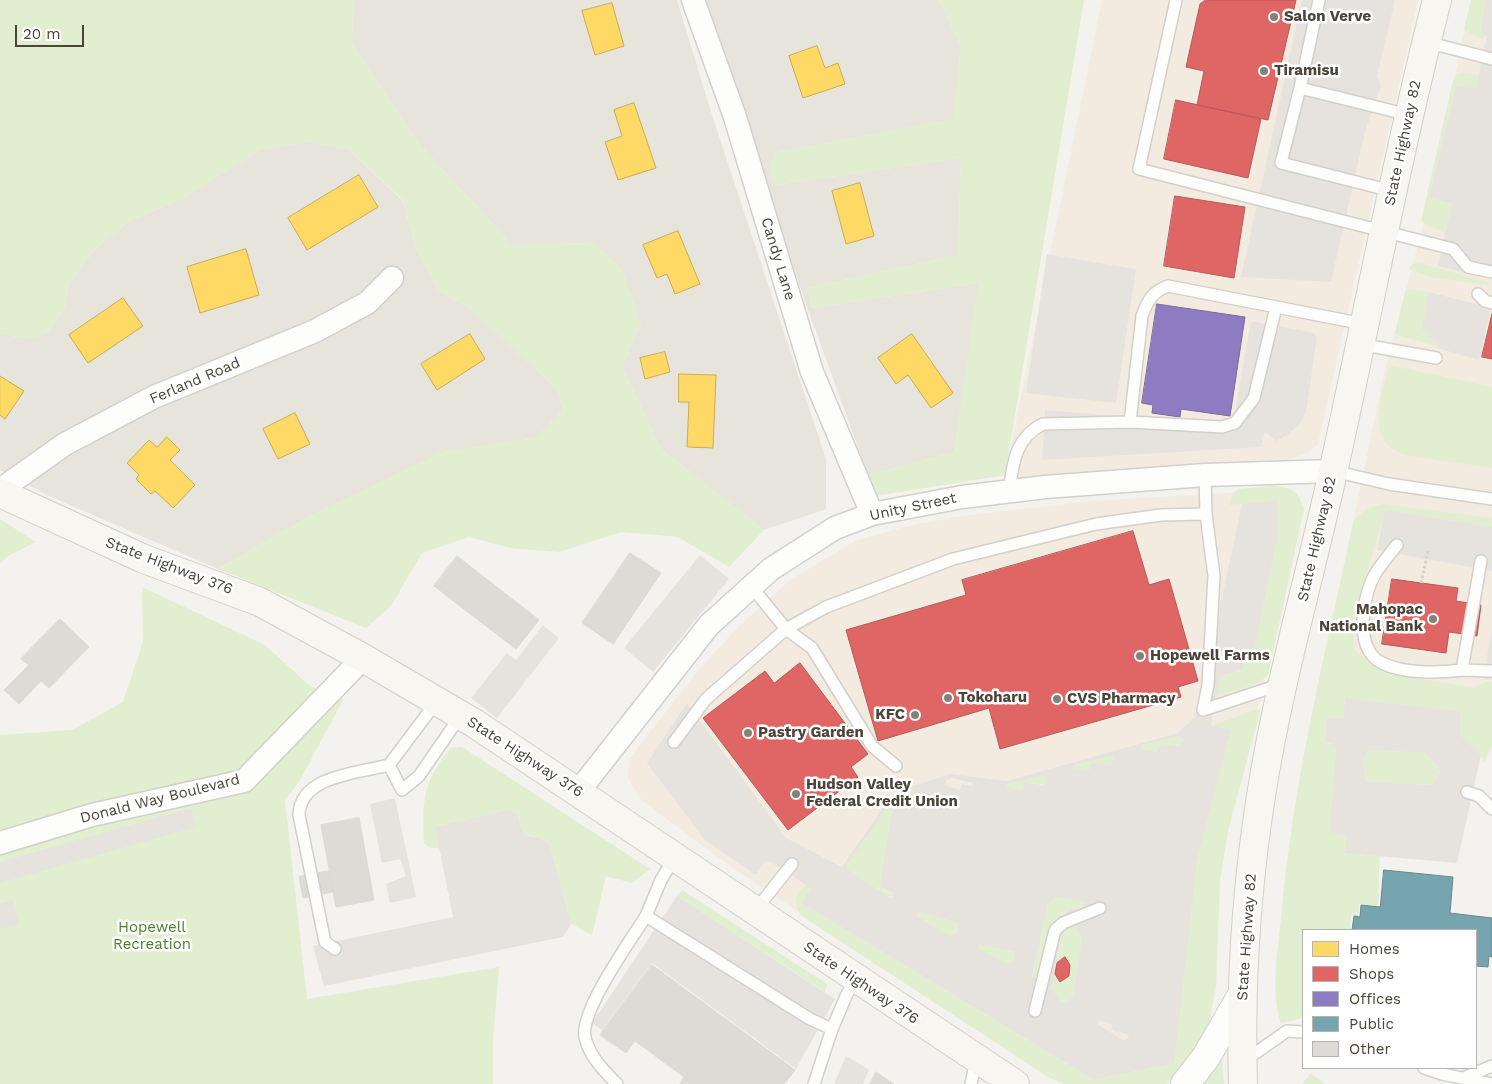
<!DOCTYPE html>
<html>
<head>
<meta charset="utf-8">
<style>
	body { margin:0 }
	#map { position:relative; width:1492px; height:1084px; overflow:hidden; background:#f4f2ee; font-family:"Work Sans",sans-serif }
	canvas { display:block }
	.legend { position:absolute; left:1302px; top:929px; width:175px; height:140px; box-sizing:border-box; background:#fff; border:1px solid #b7b4b0; margin:0; padding:6px 9px; list-style:none; font-size:15px; color:#4b4439 }
	.legend li { display:flex; align-items:center; gap:10px; height:25px }
	.legend b { width:25px; border:1px solid #b7b4b0 }
	.scale { position:absolute; left:15px; top:25px; width:69px; height:22px; box-sizing:border-box; border:2px solid #4b4439; border-top:0; padding-left:6px; font-size:15px; line-height:18px; white-space:nowrap; color:#4b4439; -webkit-text-stroke:4px #fff; paint-order:stroke }
</style>
</head>
<body>
<div id="map">
<canvas width="1492" height="1084"></canvas>
<ul class="legend">
<li><b style="height:14px;background:#ffd966"></b>Homes</li>
<li><b style="height:14px;background:#e06666"></b>Shops</li>
<li><b style="height:14px;background:#8e7cc3"></b>Offices</li>
<li><b style="height:14px;background:#76a5af"></b>Public</li>
<li><b style="height:14px;background:#dedbd6"></b>Other</li>
</ul>
<div class="scale">20 m</div>
</div>
<script>
const ctx = document.querySelector('canvas').getContext('2d');
ctx.lineJoin = 'round';
function fillPath(path, color) { ctx.fillStyle = color; ctx.fill(path, 'evenodd'); }
function strokePath(path, color, width, dash) { ctx.strokeStyle = color; ctx.lineWidth = width; ctx.lineCap = dash ? 'butt' : 'round'; ctx.setLineDash(dash || []); ctx.stroke(path); }
function write(font, color, halo, rows, align = 'center') {
  ctx.font = font + ' "Work Sans",sans-serif'; ctx.lineWidth = 5; ctx.setLineDash([]); ctx.textBaseline = 'middle'; ctx.strokeStyle = halo; ctx.fillStyle = color; for (const [text, x, y, turn = 0] of rows) {
    ctx.save(); ctx.translate(x, y); ctx.rotate((+turn || 0) * Math.PI / 180); ctx.textAlign = isNaN(turn) ? turn : align; if (halo) ctx.strokeText(text, 0, 0); ctx.fillText(text, 0, 0); ctx.restore();
  }
}
fillPath(new Path2D(`
	M355,0H677L711,112L826,459V509L764,530L661,449L622,367L641,323L593,243L512,245L415,139L351,42Z
	M705,0H939L961,46L954,119L774,153L775,185L961,158L958,255L807,288L812,308L979,283L954,452L868,475L797,279Z
	M310,142L349,150L403,201L416,249L438,290L472,310L557,389L563,410L536,438L444,452L308,517L218,569L49,496L0,470V334L30,339L65,310L69,283L96,248L130,221L181,199L262,149Z`), '#e7e4dc');
fillPath(new Path2D(`
	M1102,0H1418L1318,444L1308,453L1286,460L1004,480Z
	M1471,0H1492V702L1319,685L1385,369L1425,218Z
	M1244,492L1273,639L1257,715L1220,842L1182,1067L826,930L733,868L641,800L627,777L630,758L696,673L738,627L790,580L855,541L908,526L955,517L1090,501Z`), '#f3ebdf');
fillPath(new Path2D(`
	M0,0H355L351,42L415,139L512,245L593,243L622,268L641,323L622,367L661,449L764,530L729,567L678,537L621,532L559,552L510,548L469,537L422,553L391,606L366,628L218,569L308,517L444,451L536,438L563,410L557,389L472,310L438,290L416,249L403,200L349,150L310,142L262,149L181,199L130,221L96,248L69,283L65,310L47,334L30,339L0,334Z
	M939,0H1084L1005,475L875,496L868,475L954,452L978,283L812,308L807,288L958,255L961,158L775,185L768,172L774,153L953,119L961,46Z
	M1471,0H1485L1481,33L1487,36L1483,39L1464,30Z
	M1463,73L1479,76L1476,88L1456,86L1429,198L1452,203L1445,232L1426,225L1421,221L1451,89L1455,75Z
	M1419,263L1488,282L1489,285L1430,277L1409,269L1412,264Z
	M1406,289L1429,292L1422,329L1438,344L1437,346L1397,335L1395,333Z
	M1393,366L1492,387V468L1405,455C1364,441 1381,399 1389,368Z
	M1272,486C1292,488 1297,488 1304,509L1268,675L1256,684L1216,696L1220,676L1242,670L1246,660L1276,501L1229,505L1231,497L1238,489Z
	M1384,504L1492,518V527L1385,510L1353,621L1354,649L1374,667L1391,674L1474,688L1484,682H1492V747L1484,762L1481,755L1460,734V711L1345,700L1343,718L1339,719L1329,743L1333,744L1336,748L1331,832L1347,836L1344,853L1380,856L1378,906L1359,904L1358,916L1351,915L1350,930H1303V1018L1281,1023C1270,990 1278,951 1281,918C1293,783 1325,652 1354,520L1368,508Z
	M0,519L36,542L8,556L0,564Z
	M142,587L265,645L310,686L343,700L299,782L285,800L307,999L499,967L493,1041V1084H0V735L72,730L123,702L143,642Z
	M1258,709L1260,712L1228,831L1220,882L1216,987L1208,1031L1179,1076L1166,1084H1063L1048,1077L802,916C793,905 794,893 807,885L812,888L802,903L1094,1080L1173,1063L1197,861L1231,729L1211,726Z
	M1179,736L1183,740L1180,746L1161,744L1157,752L1141,749L1143,745Z
	M462,747L650,869L632,883L606,876L592,935L571,924L551,848L532,836L523,834L518,816L435,827L439,848H430L424,843C422,802 423,780 451,748Z
	M1368,750L1425,753L1438,766L1440,773L1434,785L1366,782L1363,761Z
	M1111,756L1114,759L1111,765L1092,763L1088,771L1072,768L1075,765Z
	M1044,775L1047,778L1044,784L1025,783L1022,791L1006,788L1008,784Z
	M916,790L915,799L899,797L883,889L893,895L890,898L847,869L846,865L893,800L899,795Z
	M682,890L827,984L825,992L677,896Z
	M1056,897L1082,901L1086,905C1082,909 1077,907 1071,909C1064,911 1056,918 1052,924L1042,976L1034,978L1032,976L1048,904Z
	M919,911L955,922L958,924V932L949,936L915,916Z
	M1071,928L1076,929L1082,937L1073,997L1066,1003L1060,1002L1052,988L1061,936L1065,929Z
	M981,945L1010,950L1015,953C1017,959 1012,963 1006,964L979,949L978,946Z
	M1218,1057L1222,1058L1224,1084H1200Z
	M1311,1073L1325,1084H1302Z`), '#e1eecf');
fillPath(new Path2D(`
	M1302,0H1395L1377,76L1381,86L1365,132L1331,282L1241,277Z
	M1485,0H1492V279L1438,266L1452,203L1429,198L1456,86L1476,88L1487,36L1481,33Z
	M1047,254L1136,269L1116,403L1026,393Z
	M1429,292L1491,308L1479,360L1437,348L1438,344L1422,329Z
	M1251,321L1314,333L1317,337L1306,412L1300,424L1287,435L1276,441L1265,432L1261,447L1042,460L1045,410L1220,424L1234,417Z
	M1277,500V538L1252,659L1246,660L1242,670L1220,676L1216,696L1211,726L1231,729L1197,861L1174,1063L1094,1080L802,903L811,888L771,862L765,861L756,875L705,840L647,763L687,703L786,838L842,867L888,800L913,786L950,774L1007,781L1178,733L1193,719L1204,682L1242,504ZM1179,736L1183,740L1180,746L1161,744L1157,752L1141,749L1143,745ZM1111,756L1114,759L1111,765L1092,763L1088,771L1073,768L1075,765ZM1044,775L1047,778L1044,785L1025,783L1022,791L1006,787L1008,784ZM952,778L973,783L972,786L962,784L959,790L944,785L946,780ZM915,791V799L899,797L894,801L880,886L892,893L893,897L890,898L847,869L846,865L893,800L899,795ZM1056,897L1082,901L1086,905L1082,908L1071,909L1056,919L1052,924L1042,976L1034,978L1032,976L1048,904ZM919,911L955,922L958,924V932L949,936L916,916ZM1071,928L1076,929L1082,937L1073,997L1066,1003L1060,1002L1052,988L1061,936L1065,930ZM981,945L1010,950L1015,952V957L1013,961L1006,964L979,949L978,946ZM1100,1021L1111,1023L1113,1031L1127,1034L1129,1038L1123,1040L1097,1024Z
	M1385,510L1492,527V571L1377,550Z
	M700,555L729,579L653,672L624,648Z
	M543,625L559,638L497,718L471,698L507,653L516,660Z
	M1492,629V680L1483,679Z
	M1345,699L1460,711V734L1481,755L1457,863L1344,853L1346,836L1330,832L1336,748L1333,744L1325,742L1328,718H1343ZM1368,750L1425,753L1438,766L1440,773L1433,785L1366,782L1363,761Z
	M395,798L416,897L390,903L386,884L406,876L400,859L382,863L370,804Z
	M191,808L196,827L0,883V862Z
	M509,810L518,816L523,834L543,840L551,848L571,924L563,937L324,986L313,946L453,917L435,827Z
	M677,896L835,999L796,1069L652,963L602,1030L592,1023Z
	M13,900L19,924L0,929V904Z
	M846,1056L869,1070L863,1084H834Z`), '#e6e3df');
const homes = new Path2D(`
	M612,3L624,46L595,55L582,11Z
	M817,46L825,68L838,63L845,84L803,98L789,56Z
	M634,103L656,168L618,180L605,142L622,136L614,110Z
	M359,175L378,207L307,250L288,218Z
	M860,183L874,236L846,244L832,191Z
	M678,231L700,284L675,294L667,274L657,278L643,245Z
	M246,249L259,295L200,313L187,267Z
	M123,298L143,326L88,363L69,335Z
	M470,334L485,359L437,390L421,364Z
	M912,334L953,393L931,408L908,375L896,384L878,358Z
	M665,352L670,372L645,379L640,358Z
	M679,374L716,375L713,448L687,447L689,402H679Z
	M0,376L24,391L5,419L0,415Z
	M295,413L310,444L278,459L263,429Z
	M167,437L180,450L170,460L195,485L173,508L155,491L151,494L136,479L139,475L127,463L149,440L157,447Z`);
fillPath(homes, '#ffd966');
strokePath(homes, '#c9ac58', 1);
const shops = new Path2D(`
	M1206,0H1296L1268,120L1197,105L1204,71L1186,67L1200,4Z
	M1176,100L1261,119L1248,178L1164,159Z
	M1175,196L1245,207L1234,278L1164,266Z
	M1492,314V359L1482,357Z
	M1133,531L1149,585L1169,579L1198,681L1178,687L1181,697L1000,749L989,708L878,741L846,630L966,595L962,580Z
	M1392,579L1458,588L1456,601L1481,605L1477,636L1449,632L1446,653L1382,644Z
	M800,663L868,754L851,767L858,777L788,830L703,718L765,671L774,683Z
	M1065,957L1070,965L1069,976L1060,982L1055,974L1057,963Z`);
fillPath(shops, '#e06666');
strokePath(shops, '#b35c58', 1);
const offices = new Path2D(`
	M1157,304L1245,317L1230,416L1181,409L1180,417L1152,413L1153,405L1142,403Z`);
fillPath(offices, '#8e7cc3');
strokePath(offices, '#7a6b9a', 1);
const public = new Path2D(`
	M1384,870L1453,877L1450,913L1492,918V957L1489,956L1488,967L1476,966V930H1352L1354,916L1360,917L1361,905L1380,907Z`);
fillPath(public, '#76a5af');
strokePath(public, '#69888c', 1);
const building = new Path2D(`
	M630,553L661,573L613,644L582,623Z
	M457,556L539,620L516,649L434,586Z
	M60,619L89,647L49,688L41,681L19,704L4,690L29,665L21,659Z
	M359,818L374,900L336,907L321,825Z
	M329,871L333,892L303,898L299,877Z
	M652,965L795,1070L784,1084H680L684,1077L635,1041L626,1053L600,1035Z
	M876,1072L894,1084H870Z`);
fillPath(building, '#dedbd6');
strokePath(building, '#dcd9d4', 1);
const service = new Path2D(`
	M1176,0L1139,169L1453,249L1468,267L1492,272
	M1319,0L1300,88L1409,115
	M1426,42L1492,59
	M1300,88L1281,163L1392,191
	M1478,294L1485,301L1492,303
	M1359,344L1436,358
	M1130,422L1222,427L1235,423L1254,398L1276,307
	M1333,471L1389,484L1492,499
	M1009,492C1013,463 1015,438 1043,424L1130,422L1142,316C1148,300 1152,292 1168,286L1364,324
	M1397,545C1390,554 1380,565 1374,576C1362,599 1354,649 1382,663C1404,674 1439,673 1462,670L1481,561
	M751,586L786,629L812,648L872,746L896,766
	M1462,670L1492,671
	M437,701L389,765L402,790L419,776L461,715
	M1203,710L1208,685L1214,576L1206,514L1205,475
	M1203,710L1282,684
	M674,742L706,699L786,629L826,607L953,559L1096,524L1161,515L1206,514
	M1467,792L1479,796L1492,809
	M675,857L661,880L646,916L810,1019L832,1029L814,1084
	M755,911L792,864
	M335,949L325,942L299,815C300,775 360,773 389,765
	M1035,1011L1055,930L1063,923L1100,908
	M832,1029L847,994L856,979
	M1244,1061L1287,1031L1303,1032
	M1424,1068L1442,1074L1492,1084
	M1463,1078L1492,1066
	M617,1084C604,1071 589,1056 585,1037C580,1010 631,940 646,916
	M971,1084L976,1060`);
const minor = new Path2D(`
	M693,0L735,117L812,372L872,514
	M0,490L65,444L154,397L315,331L367,303L392,278
	M578,792L709,625L771,569L835,528L872,514L962,497L1045,487L1205,475L1333,471
	M0,843L92,815L244,781L363,658`);
const tertiary = new Path2D(`
	M1185,1084L1206,1057L1242,995`);
const secondary = new Path2D(`
	M0,493L144,559L260,602L363,658L474,723L1015,1084
	M1243,1084C1240,988 1246,891 1261,796C1278,687 1309,580 1333,472C1368,314 1397,156 1437,0`);
strokePath(service, '#d2d0cb', 14);
strokePath(minor, '#d2d0cb', 25);
strokePath(tertiary, '#d2d0cb', 30);
strokePath(secondary, '#d3cfc5', 30);
strokePath(new Path2D(`
	M1421,583L1428,550`), '#d3d2cc', 3, [2.5, 2.5]);
strokePath(service, '#fdfdfc', 11);
strokePath(minor, '#fdfdfc', 22);
strokePath(tertiary, '#fdfdfc', 28);
strokePath(secondary, '#f7f6f1', 28);
for (const [x, y, r, color] of [
	[1274,17,5,"#868178"],
	[1264,71,5,"#868178"],
	[1433,619,5,"#868178"],
	[1140,656,5,"#868178"],
	[948,698,5,"#868178"],
	[1057,699,5,"#868178"],
	[915,715,5,"#868178"],
	[748,733,5,"#868178"],
	[796,794,5,"#868178"]
]) { const dot = new Path2D(); dot.arc(x, y, r, 0, 2 * Math.PI); ctx.fillStyle = color; ctx.fill(dot); strokePath(dot, '#fff', 2); }
write('bold 15px', '#4b4439', '#fff', [
	["Salon Verve",1284,17],
	["Tiramisu",1274,71],
	["Mahopac",1423,610,"right"],
	["National Bank",1423,627,"right"],
	["Hopewell Farms",1150,656],
	["Tokoharu",958,698],
	["CVS Pharmacy",1067,699],
	["KFC",905,715,"right"],
	["Pastry Garden",758,733],
	["Hudson Valley",806,785],
	["Federal Credit Union",806,802]
], 'left');
write('15px', '#4b4439', '#fff', [
	["State Highway 82",1403,143,-78],
	["Candy Lane",778,259,73],
	["Ferland Road",195,381,-23],
	["Unity Street",913,507,-12],
	["State Highway 82",1317,539,-77],
	["State Highway 376",169,566,21],
	["State Highway 376",525,757,33],
	["Donald Way Boulevard",160,799,-14],
	["State Highway 82",1247,937,-86],
	["State Highway 376",861,983,34]
]);
write('15px', '#4a7f2a', '#fff', [
	["Hopewell",152,928],
	["Recreation",152,945]
]);
</script>
</body>
</html>
